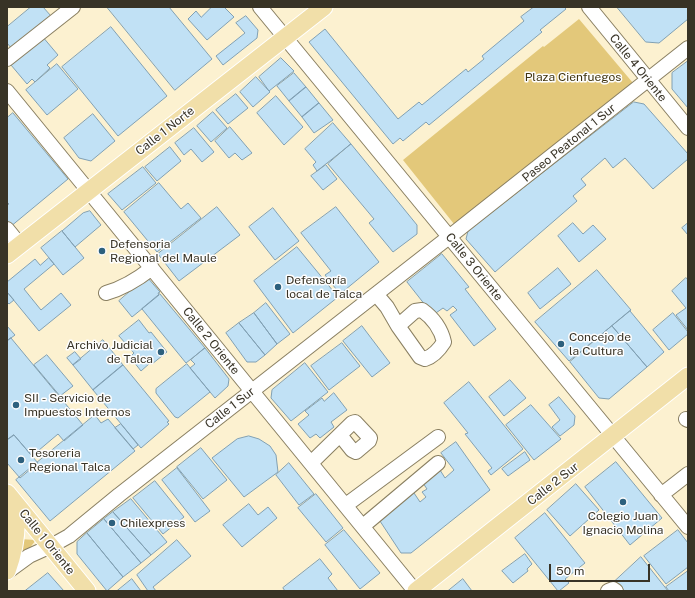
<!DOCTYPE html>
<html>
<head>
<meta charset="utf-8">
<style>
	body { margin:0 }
	#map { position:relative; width:695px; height:598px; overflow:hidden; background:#fcf1d0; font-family:"Public Sans",sans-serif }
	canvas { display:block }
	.frame { position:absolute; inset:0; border:8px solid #383326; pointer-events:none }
	.scale { position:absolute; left:549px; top:564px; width:101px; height:18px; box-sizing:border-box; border:2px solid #383326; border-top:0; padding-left:5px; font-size:12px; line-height:14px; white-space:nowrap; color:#383326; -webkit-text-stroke:3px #fefefe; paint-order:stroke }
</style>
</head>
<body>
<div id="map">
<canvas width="695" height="598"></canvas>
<div class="frame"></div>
<div class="scale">50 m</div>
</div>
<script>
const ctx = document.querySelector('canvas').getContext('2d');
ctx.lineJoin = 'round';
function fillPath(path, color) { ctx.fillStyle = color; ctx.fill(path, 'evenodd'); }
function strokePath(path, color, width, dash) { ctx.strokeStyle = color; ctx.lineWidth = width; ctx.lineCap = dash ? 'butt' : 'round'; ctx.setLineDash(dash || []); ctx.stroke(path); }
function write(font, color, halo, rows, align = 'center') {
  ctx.font = font + ' "Public Sans",sans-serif'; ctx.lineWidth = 3; ctx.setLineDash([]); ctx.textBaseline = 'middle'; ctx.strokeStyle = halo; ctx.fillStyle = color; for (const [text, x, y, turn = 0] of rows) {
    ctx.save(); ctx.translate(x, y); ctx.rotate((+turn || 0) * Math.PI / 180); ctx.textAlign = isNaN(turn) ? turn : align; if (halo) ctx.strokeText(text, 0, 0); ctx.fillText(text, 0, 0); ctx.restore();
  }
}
fillPath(new Path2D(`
	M579,19L633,83L454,224L403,160L543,46L544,47Z
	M19,539L36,540L28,550L16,556Z`), '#e3c87a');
const building = new Path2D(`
	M31,7H43L51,16L12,49L7,43V27Z
	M107,7H169L212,59L175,90Z
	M212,7H224L234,17L207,40L188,19L196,11L201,17Z
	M534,7H564L566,9L540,30L542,32L429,125L426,122L403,141L400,138L393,144L309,42L325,29L398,119L419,102L422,105L466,69L468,72L484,59L482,56L524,21L521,17Z
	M617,7H688V19L659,43L646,42Z
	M246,16L258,30L257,38L223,65L216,56L245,33L236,23Z
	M111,27L167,96L118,136L62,67Z
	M42,36L58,55L47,65L50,68L35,82L32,79L27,84L11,65Z
	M281,58L294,71L269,91L259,77Z
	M688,61V108L672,89V73Z
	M57,64L78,89L47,115L26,90Z
	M294,73L306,87L289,101L277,86Z
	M256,77L270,92L253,107L240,92Z
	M306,87L319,103L302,117L289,101Z
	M236,94L248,108L228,124L216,110Z
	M276,96L303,127L284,145L257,113Z
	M634,102L644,104L688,154V159L653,189L625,158L613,168L605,158L581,179L586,185L573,196L577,201L495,272L466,239L468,231Z
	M319,103L333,120L314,133L302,117Z
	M213,112L227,128L211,142L197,126Z
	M13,113L68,179L10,227L7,223V205L9,204L7,202V118Z
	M93,114L115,141L91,161L79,158L64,138Z
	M333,123L351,144L317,171L313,165L316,162L305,149Z
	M230,127L252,153L242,160L235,153L229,158L215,141Z
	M194,128L214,152L202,162L191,149L184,155L175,143Z
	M351,144L417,225V234L393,252L369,223L374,219L328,164Z
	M170,147L181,161L157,181L145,167Z
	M326,165L337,179L323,190L311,176Z
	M143,167L156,183L122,210L108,194Z
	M159,183L181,209L188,203L201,218L157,252L124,212Z
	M217,207L240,235L179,281L158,254Z
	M336,207L379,262L340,294L325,275L331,271L301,233Z
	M273,208L299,241L275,260L249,227Z
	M90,211L101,225L75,247L62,231L83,213Z
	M573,223L583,234L593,225L606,239L579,262L558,236Z
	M688,223V235L682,228Z
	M62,231L84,258L63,275L41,248Z
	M297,247L338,297L293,333L254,281Z
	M442,254L469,287L465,289L496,329L474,346L450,315L457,310L453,306L447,311L443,308L433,315L407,282Z
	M49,258L54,264L24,289L41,310L61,293L71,305L39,331L7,292V282L35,259L40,265Z
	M558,268L571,284L540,309L528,293Z
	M597,270L631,310L569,361L535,322Z
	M147,277L160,292L158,293L159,295L132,317L119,301Z
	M686,278L688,279V330L676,315L686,308L672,291Z
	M7,292L14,300L9,304L7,302Z
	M160,294L205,348L186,363L142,309Z
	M266,303L290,334L277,344L254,313Z
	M630,311L664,352L647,367L612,326Z
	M254,313L277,344L265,355L239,323Z
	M673,313L688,332V334L669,350L653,330Z
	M139,320L149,333L151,332L167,352L152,364L150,363L141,371L130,357L134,353L119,336Z
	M239,323L265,355L256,362H247L226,333Z
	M7,326L15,335L7,341Z
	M362,326L390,363L372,377L343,341Z
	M612,326L647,367L609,399L599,398L570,362Z
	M11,338L83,425L64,441L58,434L32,456L14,435L7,440V341Z
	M103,340L123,365L93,390L73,365Z
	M342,343L360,366L329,390L311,366Z
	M205,348L229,379L228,386L215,398L190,368L195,364L191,360Z
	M75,352L81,359L73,365L67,358Z
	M47,355L73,386L60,396L34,365Z
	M305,363L328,392L291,421L271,398L272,390Z
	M187,364L210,392L178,418L175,417L156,393V389Z
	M123,365L169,421L167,422L169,424L141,448L93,390Z
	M510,380L526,398L504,416L489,397Z
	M469,382L523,449L491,475L488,471L492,468L465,434L468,433L444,403Z
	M334,393L347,410L331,422L334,427L320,438L316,434L310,438L298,424L309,415L305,411L322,398L324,401Z
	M559,397L575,416L574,425L560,436L552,427L560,420L549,405Z
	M531,405L561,439L534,460L506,425Z
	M95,415L101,423L108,419L135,451L50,521L16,480Z
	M121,424L138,445L133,449L115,428Z
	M14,435L38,463L20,478L7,463V440Z
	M249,436L259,439L270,446L276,455L278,472L244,497L212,458L237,439Z
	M456,442L490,490L411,553H401L378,518L412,490L420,502L426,497L422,492L427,489L423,483L440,470L445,478L454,470L441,453Z
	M201,448L227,480L203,499L177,467Z
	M525,452L530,460L508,476L502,469Z
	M616,462L662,518L630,545L585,487Z
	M289,463L314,494L299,505L276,475Z
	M177,468L210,511L195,522L162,480Z
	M155,481L184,517L163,534L133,498Z
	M576,484L599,510L570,536L547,510Z
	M316,494L343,528L326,542L298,508Z
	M131,499L167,542L151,555L113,512Z
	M249,504L258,515L268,507L277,518L242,547L223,525Z
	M113,512L151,555L141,563L104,519Z
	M545,513L585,563L565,579L569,583L559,591H558L515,538Z
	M104,519L141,563L123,577L87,533Z
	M344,530L380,573L360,589L325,545Z
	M678,530L688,543V567L666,584L644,556Z
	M87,533L123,577L107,591L77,554V542Z
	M177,540L191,556L153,587L156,591H148L137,575Z
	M525,554L532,564L527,569L528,571L513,583L502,571Z
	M641,557L668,591H619L613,583Z
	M320,559L332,574L328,578L338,591H285L283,588Z
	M688,571V591H669L666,587Z
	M48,573L64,591H25Z
	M132,579L141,591H117Z
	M463,579L472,591H448Z`);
fillPath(building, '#c1e1f5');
strokePath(building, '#81a0b3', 1);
const minor = new Path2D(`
	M260,7L688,527
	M589,7L688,128
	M7,59L73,7
	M7,91L415,591
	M7,229L20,245
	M106,293C124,288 138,279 152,268
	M376,294L387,307L398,326L420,357L425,359C434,356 439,350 444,342C441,329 433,318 422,310L415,311L398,326
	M686,419L688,420
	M311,463L352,423L355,422L370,438L369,441L356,452L352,450L340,435
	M661,495L688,474
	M346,505L438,437
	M363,526L438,463
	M7,572L29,556L51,546L69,536L119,495L449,237L688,48
	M608,591L613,589L616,591`);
const major = new Path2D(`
	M7,255L324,7
	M7,493L87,591
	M7,571C15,549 19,526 14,502
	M416,591L688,376`);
strokePath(minor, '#897f61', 16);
strokePath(major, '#fff', 19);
strokePath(minor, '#fff', 14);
strokePath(major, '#f1dfa9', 17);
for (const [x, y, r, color] of [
	[102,251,4,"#2d607d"],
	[278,287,4,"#2d607d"],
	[561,344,4,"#2d607d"],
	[161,352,4,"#2d607d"],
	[16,405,4,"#2d607d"],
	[21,460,4,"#2d607d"],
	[623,502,4,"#2d607d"],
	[112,523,4,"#2d607d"]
]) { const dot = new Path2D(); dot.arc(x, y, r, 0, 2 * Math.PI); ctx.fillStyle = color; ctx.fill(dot); strokePath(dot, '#fefefe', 1.5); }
write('12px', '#383326', '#fefefe', [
	["Calle 4 Oriente",638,68,51],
	["Calle 1 Norte",165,131,-38],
	["Paseo Peatonal 1 Sur",569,143,-39],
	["Calle 3 Oriente",474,267,51],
	["Calle 2 Oriente",211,341,51],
	["Calle 1 Sur",230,408,-38],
	["Calle 2 Sur",553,484,-38],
	["Calle 1 Oriente",47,542,51]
]);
write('12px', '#3f330e', '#fefefe', [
	["Plaza Cienfuegos",573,77]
]);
write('12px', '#383326', '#fefefe', [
	["Defensoria",110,244],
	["Regional del Maule",110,258],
	["Defensoría",286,280],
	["local de Talca",286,294],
	["Concejo de",569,337],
	["la Cultura",569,351],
	["Archivo Judicial",153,345,"right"],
	["de Talca",153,359,"right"],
	["SII - Servicio de",24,398],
	["Impuestos Internos",24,412],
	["Tesoreria",29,453],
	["Regional Talca",29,467],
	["Colegio Juan",623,516,"center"],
	["Ignacio Molina",623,530,"center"],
	["Chilexpress",120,523]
], 'left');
</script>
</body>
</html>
